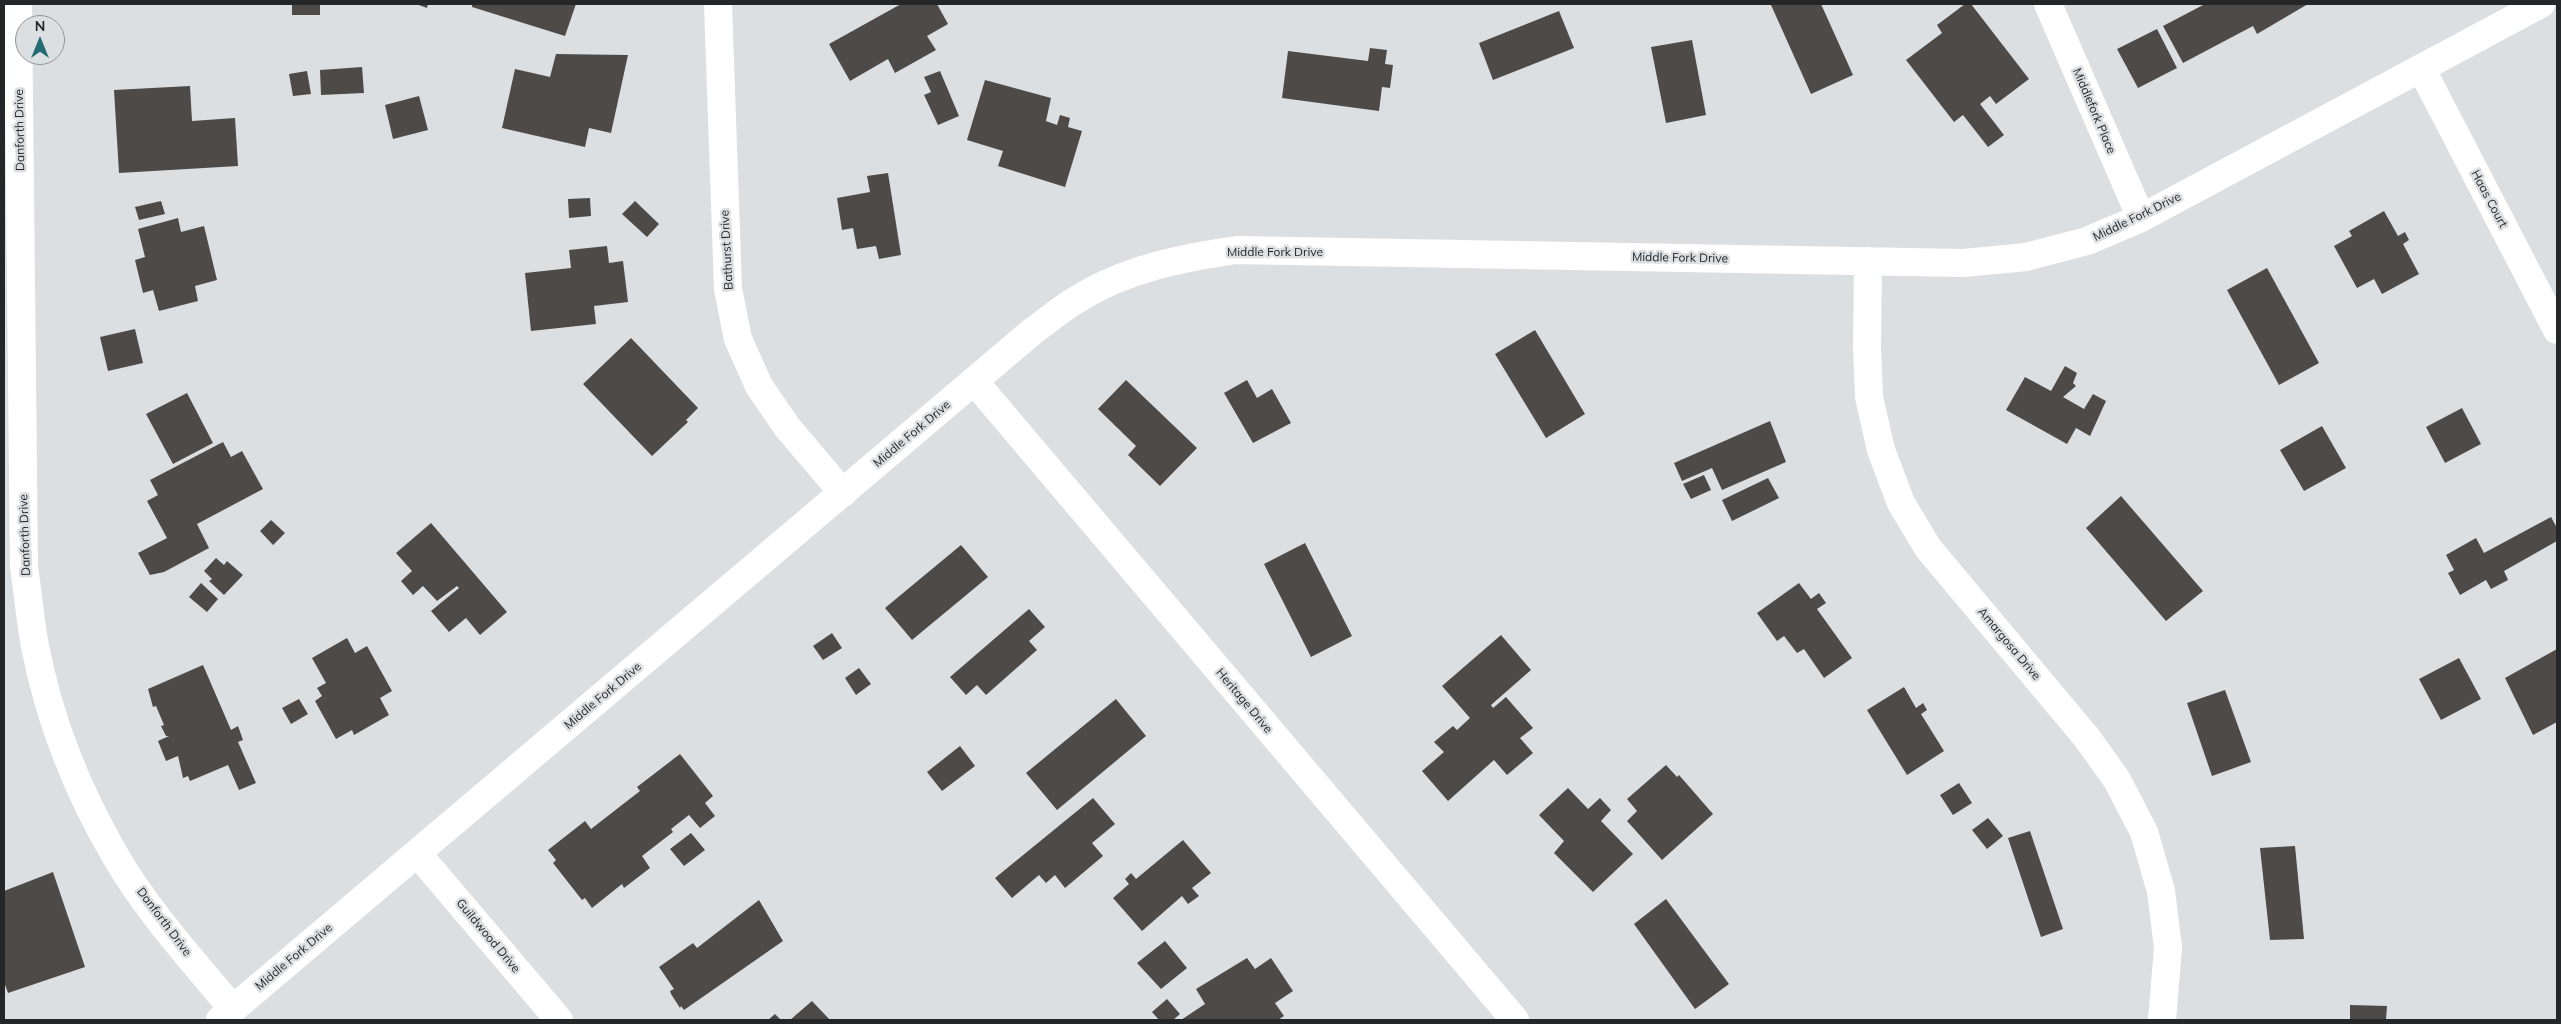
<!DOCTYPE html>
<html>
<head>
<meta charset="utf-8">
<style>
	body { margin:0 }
	#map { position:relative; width:2561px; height:1024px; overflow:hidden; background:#dcdfe2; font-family:Mulish,sans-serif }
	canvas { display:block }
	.frame { position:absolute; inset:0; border:5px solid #252627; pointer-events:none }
	.north { position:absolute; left:15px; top:15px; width:50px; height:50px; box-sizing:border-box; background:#dcdfe2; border:1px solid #939597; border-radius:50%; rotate:0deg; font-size:14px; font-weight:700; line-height:20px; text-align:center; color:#252627 }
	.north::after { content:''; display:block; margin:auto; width:18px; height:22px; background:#216d71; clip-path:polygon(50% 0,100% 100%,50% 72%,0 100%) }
</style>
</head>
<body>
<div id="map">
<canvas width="2561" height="1024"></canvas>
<div class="frame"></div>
<div class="north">N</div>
</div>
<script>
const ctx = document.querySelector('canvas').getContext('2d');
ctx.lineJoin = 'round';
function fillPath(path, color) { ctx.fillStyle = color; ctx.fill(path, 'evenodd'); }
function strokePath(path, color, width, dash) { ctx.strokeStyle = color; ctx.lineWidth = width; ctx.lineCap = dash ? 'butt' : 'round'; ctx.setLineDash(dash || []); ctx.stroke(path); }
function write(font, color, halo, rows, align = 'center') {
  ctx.font = font + ' Mulish,sans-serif'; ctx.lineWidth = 5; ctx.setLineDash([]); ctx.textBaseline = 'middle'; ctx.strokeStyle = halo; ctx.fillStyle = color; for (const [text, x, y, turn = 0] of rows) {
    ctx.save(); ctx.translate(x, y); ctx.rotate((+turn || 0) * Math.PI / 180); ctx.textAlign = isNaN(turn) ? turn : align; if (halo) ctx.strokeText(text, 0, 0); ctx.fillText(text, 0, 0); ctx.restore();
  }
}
fillPath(new Path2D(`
	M292,4H320V15H292Z
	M416,4H428L427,8Z
	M472,4H576L565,36L472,7Z
	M901,4H937L948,24L927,36L936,50L895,73L888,59L850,81L829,44Z
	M1775,4H1821L1853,75L1811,94L1771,5Z
	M1965,4H1971L2029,79L1996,104L1990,96L1980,104L2004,135L1988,147L1963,115L1954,122L1906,60L1942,33L1937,25Z
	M2205,4H2308L2257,34L2253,26L2183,63L2163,26Z
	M1559,11L1574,48L1493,80L1479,43Z
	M2157,29L2177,68L2138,88L2117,49Z
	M1692,40L1706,115L1666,123L1651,47Z
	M1370,48L1387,50L1385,64L1393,65L1390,88L1382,87L1379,111L1282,98L1288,51L1368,61Z
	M556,54L628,55L611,133L589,128L585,147L502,128L515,69L550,77Z
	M362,67L364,93L321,95L320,70Z
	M307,71L311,94L293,96L289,74Z
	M940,71L959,116L938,125L924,95L931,92L924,77Z
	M985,80L1051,98L1046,121L1057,125L1060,115L1070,118L1068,127L1082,131L1065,187L998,166L1003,151L967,140Z
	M190,86L192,121L235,118L238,166L119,173L114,90Z
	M419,96L428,130L393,139L385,105Z
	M888,173L901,255L879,259L876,246L857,249L853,228L842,230L837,198L870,192L867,176Z
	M590,198L591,216L569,218L568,199Z
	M161,201L165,214L139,220L135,207Z
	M635,201L659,224L647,237L622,214Z
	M2384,211L2398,236L2405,232L2409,240L2403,244L2419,274L2382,294L2374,279L2357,288L2334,246L2352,236L2349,231Z
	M178,218L181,232L204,226L217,280L195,286L198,301L159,311L153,290L143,293L135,260L145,257L138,229Z
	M607,246L609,263L623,261L628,302L594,306L596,324L531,331L525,273L571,268L569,250Z
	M2267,268L2319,363L2279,385L2227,290Z
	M135,329L143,363L108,371L100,337Z
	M1535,330L1585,414L1546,438L1495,354Z
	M631,338L698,408L686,420L688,422L652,456L583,384Z
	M2065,366L2077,373L2073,383L2076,386L2063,397L2084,409L2093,394L2106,401L2090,436L2076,428L2067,444L2006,410L2025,377L2051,391Z
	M1126,380L1197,448L1160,486L1128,455L1136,446L1098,409Z
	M1247,380L1257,398L1272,389L1291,423L1253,443L1224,393Z
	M187,393L213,443L173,464L146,414Z
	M2462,408L2481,444L2445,463L2426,427Z
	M1770,421L1786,462L1722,490L1712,468L1682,481L1674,463Z
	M2322,426L2346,468L2304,491L2280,450Z
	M223,442L231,457L242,451L263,489L197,524L209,548L164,572L150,575L138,553L167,538L147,501L158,495L150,480Z
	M1704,475L1711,490L1691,499L1683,484Z
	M1768,478L1779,498L1732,521L1722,500Z
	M2121,496L2203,591L2166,621L2086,528Z
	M2551,517L2557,528V541L2504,571L2508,580L2491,589L2486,580L2460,595L2448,573L2454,570L2446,555L2476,538L2484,553Z
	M271,520L285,533L273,545L260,531Z
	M431,523L507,612L480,635L466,618L449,632L431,611L459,588L457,586L437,601L423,586L413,595L401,581L412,571L396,553Z
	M1305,543L1352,636L1311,657L1264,564Z
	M961,545L988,577L912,640L885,608Z
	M216,558L224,565L227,561L243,575L224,595L209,581L212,579L204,571Z
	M201,583L218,599L207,612L189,597Z
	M1799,583L1811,599L1819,593L1826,603L1817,609L1852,658L1824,678L1804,649L1797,653L1784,636L1777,641L1757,613Z
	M1029,609L1045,627L1029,641L1037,650L986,695L977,685L966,695L950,677Z
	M832,633L842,648L823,660L813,646Z
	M1501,635L1531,670L1491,705L1493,708L1506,697L1533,728L1520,738L1533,753L1507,775L1494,760L1448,801L1422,771L1444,752L1434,742L1453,726L1457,730L1470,718L1442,686Z
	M347,638L355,653L367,646L392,691L380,698L389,715L354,735L352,730L336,739L315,701L322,696L317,688L326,683L312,658Z
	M2557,649V722L2533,735L2505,678Z
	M2459,658L2481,699L2441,720L2419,679Z
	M203,665L231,730L238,726L243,740L238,742L256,783L239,790L228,765L190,781L188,776L183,778L178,756L166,761L158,741L169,736H166L161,726L164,725L156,706L153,707L148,689Z
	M859,668L871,684L856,695L845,678Z
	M1904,687L1916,708L1923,703L1927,710L1921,714L1944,751L1907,775L1867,710Z
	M2225,690L2251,762L2212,776L2187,703Z
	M299,699L308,714L291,724L282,708Z
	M1116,699L1146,736L1057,810L1026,773Z
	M960,746L975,766L942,791L927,772Z
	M680,754L713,796L705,803L715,816L700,828L689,815L671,829L673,832L642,856L650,868L624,888L622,884L592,908L585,898L582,900L553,863L556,860L548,850L585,821L591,829L640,791L637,787Z
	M1666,765L1677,777L1679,775L1713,814L1662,860L1627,821L1637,811L1627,799Z
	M1959,783L1972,803L1953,815L1940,795Z
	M1568,788L1588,809L1600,798L1611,810L1601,821L1633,854L1593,892L1554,853L1564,841L1539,815Z
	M1093,798L1115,824L1092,843L1103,856L1065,888L1055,875L1046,883L1039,875L1012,898L995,878Z
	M1988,818L2003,836L1987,849L1972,830Z
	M2030,831L2063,929L2041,937L2008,838Z
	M691,833L705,850L684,866L670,849Z
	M1183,840L1211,873L1192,888L1199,896L1188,904L1182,896L1142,931L1113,898L1129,884L1125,879L1131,873L1136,879Z
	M2295,846L2304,939L2270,940L2260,848Z
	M53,872L85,967L8,993L4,982V891Z
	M1666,899L1729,984L1695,1009L1634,924Z
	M759,900L783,941L684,1010L681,1006L680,1008L671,994L670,991L674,989L659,967L693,943L697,948Z
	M1165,941L1187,968L1161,989L1137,963Z
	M1247,958L1255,969L1271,958L1293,991L1275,1003L1284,1016L1278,1020H1181L1205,1004L1196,989Z
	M1167,999L1180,1014L1173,1020H1159L1152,1012Z
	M812,1001L830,1020H790Z
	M2350,1005L2387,1006L2386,1020H2350Z
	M775,1014L781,1020H768Z`), '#4d4a48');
strokePath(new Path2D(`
	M18,4L24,567C28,593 30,620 35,646C49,719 78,792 116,857C148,912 192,960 233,1009
	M718,4L728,289L738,339L759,386L787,427L843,493
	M2048,4L2141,218
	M2421,68L2557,330
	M1868,261L1867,348L1869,397L1881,450L1901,503L1928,548L2087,738L2117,780L2144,832L2161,891L2168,948L2162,1020
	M974,381L1515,1020
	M417,853L559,1020
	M220,1020L1033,331C1047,321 1061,309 1076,300C1125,269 1181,258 1237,250L1964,263L2026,257L2087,241L2141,218L2541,4`), '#fff', 28);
write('12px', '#252627', '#dcdfe2', [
	["Middlefork Place",2094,111,67],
	["Danforth Drive",20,130,-91],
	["Haas Court",2489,199,62],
	["Middle Fork Drive",2137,217,-26],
	["Bathurst Drive",727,250,-93],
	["Middle Fork Drive",1275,252],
	["Middle Fork Drive",1680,258,1],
	["Middle Fork Drive",912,434,-40],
	["Danforth Drive",25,535,-92],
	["Amargosa Drive",2009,644,50],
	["Middle Fork Drive",603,696,-40],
	["Heritage Drive",1244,701,50],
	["Danforth Drive",164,922,53],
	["Guildwood Drive",488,936,50],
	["Middle Fork Drive",294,957,-40]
]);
</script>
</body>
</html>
